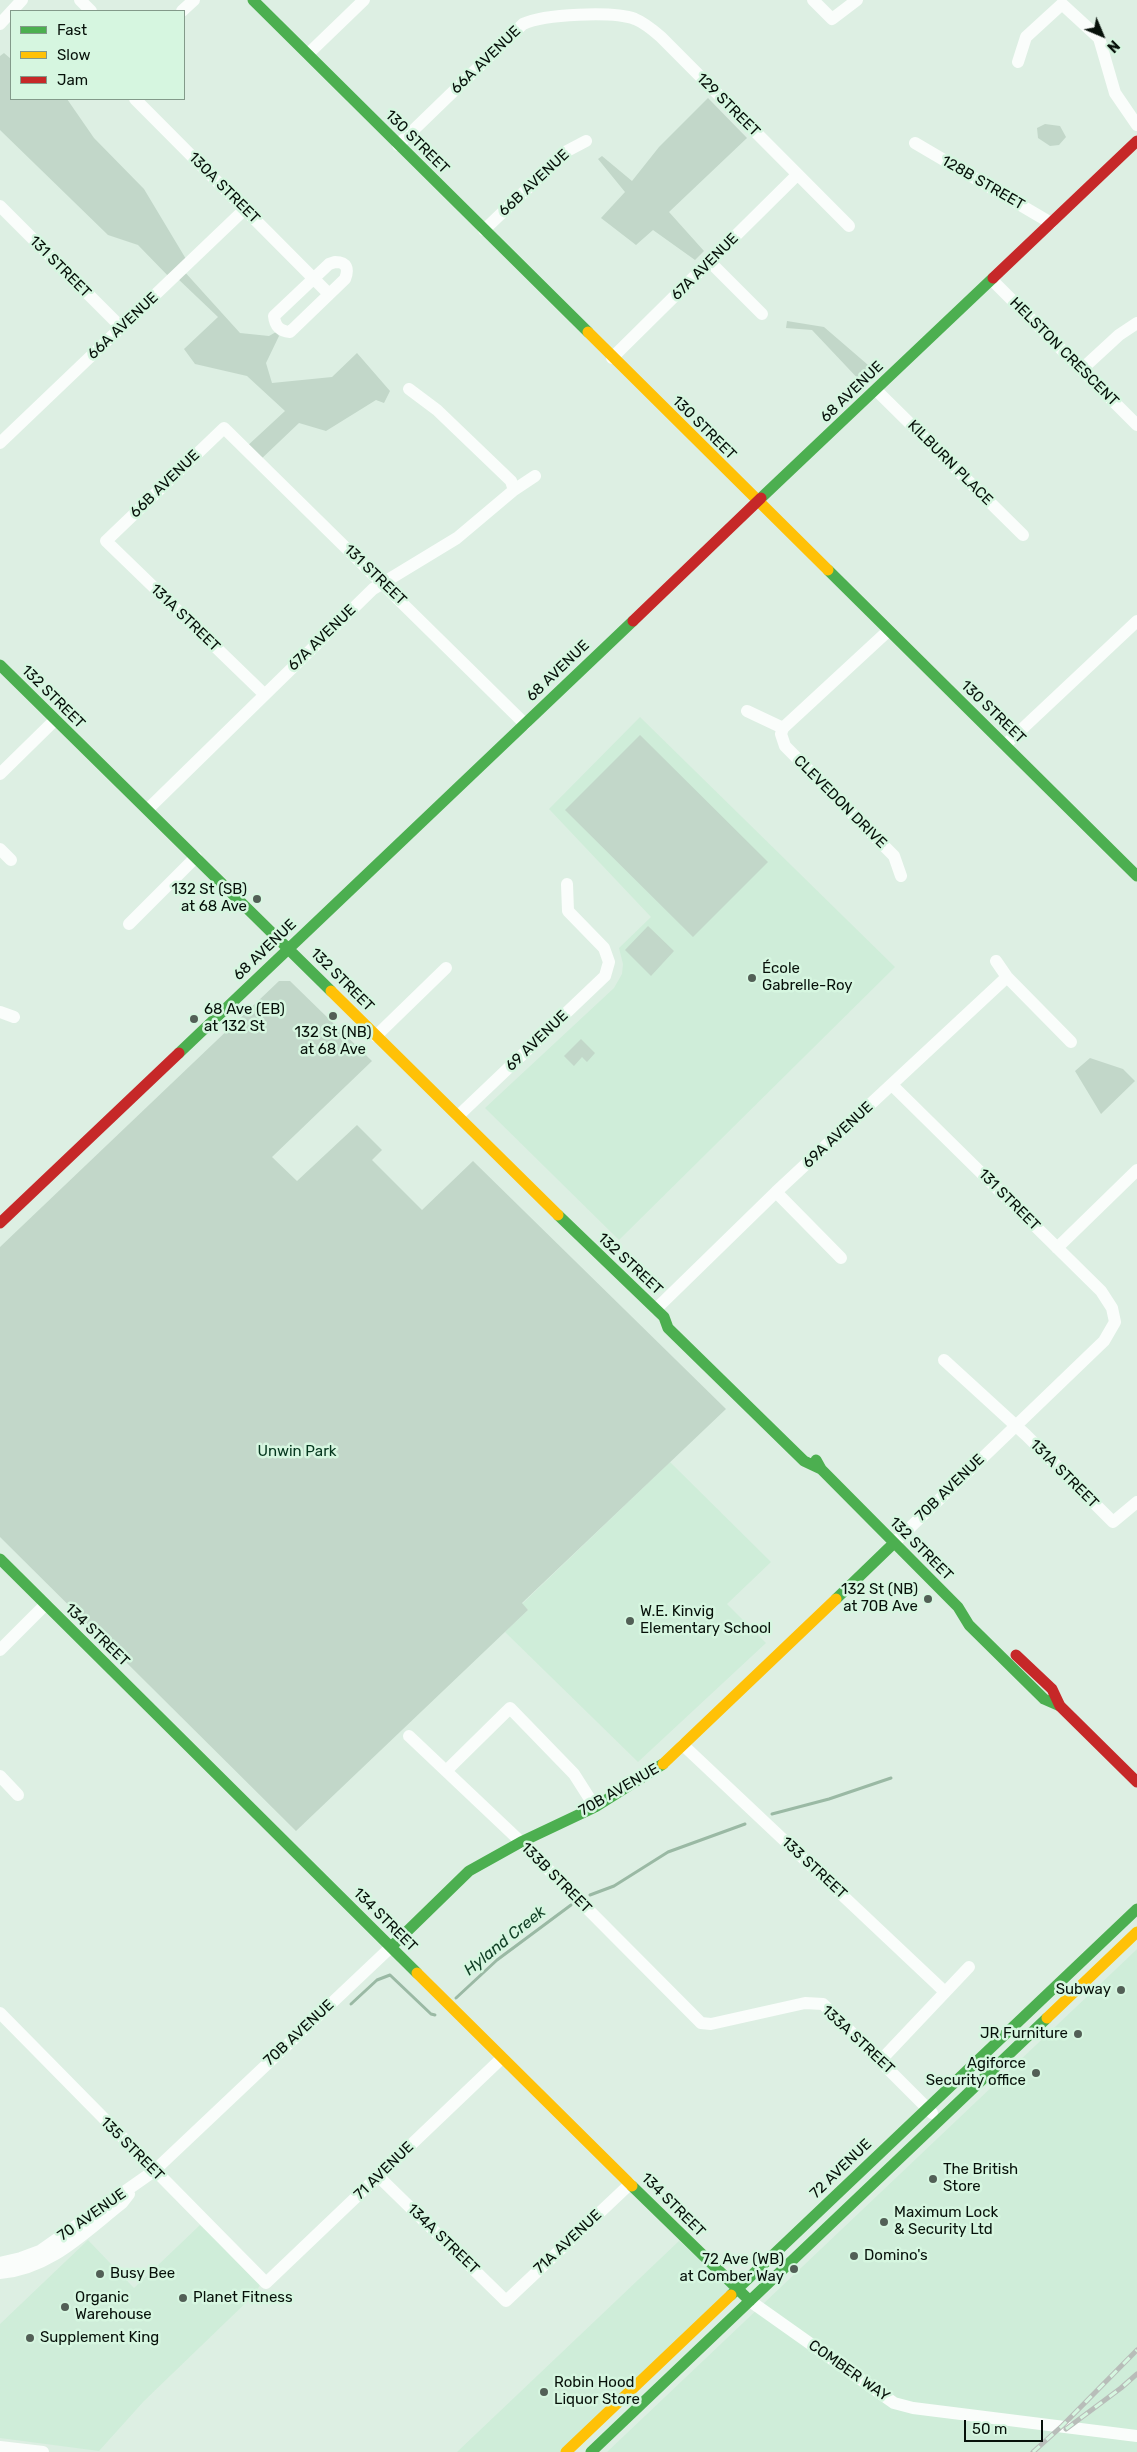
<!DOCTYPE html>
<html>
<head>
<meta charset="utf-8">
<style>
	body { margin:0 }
	#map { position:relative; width:1137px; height:2452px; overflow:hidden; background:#ddefe3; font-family:Rubik,sans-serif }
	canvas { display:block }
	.legend { position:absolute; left:10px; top:10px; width:175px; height:90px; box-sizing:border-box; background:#d6f6e0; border:1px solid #839a8a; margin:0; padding:6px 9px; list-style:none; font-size:15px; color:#07110a }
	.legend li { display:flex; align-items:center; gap:10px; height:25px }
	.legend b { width:25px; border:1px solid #839a8a }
	.north { position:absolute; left:1077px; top:10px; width:50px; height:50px; -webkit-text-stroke:4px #d6f6e0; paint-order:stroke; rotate:135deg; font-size:14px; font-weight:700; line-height:20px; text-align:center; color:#07110a }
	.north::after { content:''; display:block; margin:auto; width:18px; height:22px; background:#07110a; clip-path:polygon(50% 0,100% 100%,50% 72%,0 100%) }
	.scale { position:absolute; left:964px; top:2420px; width:79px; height:22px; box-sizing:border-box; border:2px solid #07110a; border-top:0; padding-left:6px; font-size:15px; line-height:18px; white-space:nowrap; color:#07110a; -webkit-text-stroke:4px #d6f6e0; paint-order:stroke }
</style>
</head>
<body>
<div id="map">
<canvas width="1137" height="2452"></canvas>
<ul class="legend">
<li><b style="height:6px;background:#4caf50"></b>Fast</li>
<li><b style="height:6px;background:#ffc107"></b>Slow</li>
<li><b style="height:6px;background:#c62828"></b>Jam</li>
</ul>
<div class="north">N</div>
<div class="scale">50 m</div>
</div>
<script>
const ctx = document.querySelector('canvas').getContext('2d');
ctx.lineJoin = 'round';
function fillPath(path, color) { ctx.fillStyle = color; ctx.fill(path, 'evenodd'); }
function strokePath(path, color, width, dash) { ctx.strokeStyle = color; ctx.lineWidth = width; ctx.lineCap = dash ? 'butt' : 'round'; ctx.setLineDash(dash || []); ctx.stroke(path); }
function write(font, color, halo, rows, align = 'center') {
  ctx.font = font + ' Rubik,sans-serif'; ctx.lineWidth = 5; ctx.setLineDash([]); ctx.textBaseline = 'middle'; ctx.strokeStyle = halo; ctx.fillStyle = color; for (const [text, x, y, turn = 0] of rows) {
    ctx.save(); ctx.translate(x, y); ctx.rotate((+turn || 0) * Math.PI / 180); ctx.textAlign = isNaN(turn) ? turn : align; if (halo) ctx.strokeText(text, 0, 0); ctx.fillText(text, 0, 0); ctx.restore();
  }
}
fillPath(new Path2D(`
	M640,717L895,967L619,1240L485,1108L614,988L622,974L623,964L619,948L651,917L549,809Z
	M670,1462L771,1562L727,1604L766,1643L638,1762L505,1632L528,1610L522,1604Z
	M1137,1949V2452H607L1134,1952Z
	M200,2225L261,2283L255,2294L144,2401L99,2451L0,2438V2324L88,2240L134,2288Z
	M679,2241L733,2288L560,2452H457Z`), '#cfedd9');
fillPath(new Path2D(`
	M4,53L11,59V99H67L94,138L144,189L189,264L183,270L240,333L269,336L276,332L279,336L266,363L272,383L332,377L357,353L390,391L384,403L376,400L326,431L299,423L258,462L245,448L285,411L247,376L195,364L184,349L218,317L176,277L172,280L138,245L108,235L0,130V56Z
	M708,98L747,138L669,212L704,251L695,260L653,230L636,245L601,218L625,192L598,159L602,156L632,181L659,147Z
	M1045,124L1060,126L1066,137L1059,145L1050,146L1038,138L1037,128Z
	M787,321L824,327L875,371L863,384L812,330L786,328Z
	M640,735L768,862L693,937L565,810Z
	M648,926L674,951L651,976L625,950Z
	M279,981H290L372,1061L272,1157L297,1181L357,1125L382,1150L372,1160L422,1210L473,1161L726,1409L522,1603L528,1610L296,1831L0,1537V1247Z
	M581,1039L595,1053L587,1062L582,1057L574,1066L564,1056Z
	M1090,1058L1123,1069L1135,1081L1101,1114L1075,1071Z`), '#c2d7c9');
strokePath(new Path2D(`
	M772,1814L829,1799L891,1778
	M590,1895L614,1886L668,1852L745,1824
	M456,1998L497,1960L571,1905
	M351,2004L377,1980L390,1975L431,2014L435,2015`), '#9ab9a4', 3);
strokePath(new Path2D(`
	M80,0L91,11
	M813,0L832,19L857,0
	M182,11L194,0
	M0,24L22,0
	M308,54L364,0
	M1018,62L1026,37L1062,4L1099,38L1115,93L1137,125
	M135,99L329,294
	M915,143L1051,223
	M398,145L523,24C544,14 613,11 635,19C645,23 653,30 661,37L849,226
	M0,206L121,327
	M484,230L567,151L586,141
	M335,262C347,262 349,269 345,279L290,332C279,331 275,326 274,316L329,264Z
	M710,262L762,314
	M992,280L1137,425
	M612,358L797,175
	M1081,370L1119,335L1137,323
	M876,390L1023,535
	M0,443L245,209
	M514,490L535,476
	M264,694L106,541L224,428L525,724
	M747,711L783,728L781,734L785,746L894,856L901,876
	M783,728L888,631
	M1005,745L1137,621
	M0,774L55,720
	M148,809L373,589L457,538L514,490L511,481L437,410L409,389
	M0,849L11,860
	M129,924L196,857
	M1007,977L1071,1042
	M0,1012L14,1017
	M376,1036L446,968
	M892,1085L1101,1291L1112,1308L1115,1322L1104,1341L894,1543
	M458,1116L605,976L609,962L604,948L568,911L567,884
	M776,1192L841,1258
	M1057,1248L1137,1170
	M656,1309L776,1192L1007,977L996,961
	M944,1360L1026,1435L1113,1522L1137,1502
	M0,1650L45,1605
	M409,1736L521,1842L701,2023L711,2024L805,2003L823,2004L932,2113
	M683,1745L945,1992
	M446,1771L510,1708L574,1774L595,1807
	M0,1776L18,1795
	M0,2013L266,2283L502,2058
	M881,2060L969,1967
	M379,2177L506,2301L630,2184
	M0,2263L21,2258L40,2251L154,2171L391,1947
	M0,2273C50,2269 85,2232 122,2203L129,2194
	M750,2301L894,2403L913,2408L1137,2436
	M0,2447L43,2452`), '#fafdfb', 12);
strokePath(new Path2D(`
	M253,0L588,332
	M761,498L993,278
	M828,570L1137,876
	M0,665L331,991
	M179,1053L633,621
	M558,1215L664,1317L668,1328L804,1461L821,1469
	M816,1460L821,1469L958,1607L969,1625L1044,1699L1060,1706
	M0,1559L417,1973
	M836,1599L894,1543
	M391,1947L469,1871L521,1842L595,1807L663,1764
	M632,2186L750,2301
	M731,2295L1137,1909
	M591,2452L1047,2018`), '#4caf50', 11);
strokePath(new Path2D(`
	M588,332L828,570
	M331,991L558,1215
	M663,1764L836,1599
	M417,1973L632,2186
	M1047,2018L1137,1932
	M566,2452L731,2295`), '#ffc107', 11);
strokePath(new Path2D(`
	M993,278L1137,141
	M633,621L761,498
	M0,1223L179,1053
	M1016,1655L1052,1689L1060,1706L1137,1782`), '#c62828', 11);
const rail = new Path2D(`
	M1066,2429L1121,2388L1137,2374
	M1033,2452L1062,2426L1137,2350`);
strokePath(rail, '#b8bdb9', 5);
strokePath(rail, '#d6f6e0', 3, [9]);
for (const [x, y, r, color] of [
	[257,899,5,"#525f56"],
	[752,978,5,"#525f56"],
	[333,1016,5,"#525f56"],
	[194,1019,5,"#525f56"],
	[928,1599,5,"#525f56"],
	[630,1621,5,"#525f56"],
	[1121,1990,5,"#525f56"],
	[1078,2034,5,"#525f56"],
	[1036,2073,5,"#525f56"],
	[933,2179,5,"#525f56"],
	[884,2222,5,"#525f56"],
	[854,2256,5,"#525f56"],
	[794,2269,5,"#525f56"],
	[100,2274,5,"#525f56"],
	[183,2298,5,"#525f56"],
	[65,2307,5,"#525f56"],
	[30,2338,5,"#525f56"],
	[544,2392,5,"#525f56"]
]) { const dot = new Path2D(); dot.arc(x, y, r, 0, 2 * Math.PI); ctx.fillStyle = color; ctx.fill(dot); strokePath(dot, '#d6f6e0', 2); }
write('15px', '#07110a', '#d6f6e0', [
	["66A AVENUE",486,60,-44],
	["129 STREET",728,105,45],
	["130 STREET",417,142,45],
	["66B AVENUE",534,183,-43],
	["128B STREET",983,183,30],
	["130A STREET",224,188,45],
	["131 STREET",60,267,45],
	["67A AVENUE",705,267,-45],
	["66A AVENUE",123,326,-43],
	["HELSTON CRESCENT",1064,352,45],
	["68 AVENUE",852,392,-44],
	["130 STREET",704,428,45],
	["KILBURN PLACE",950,463,45],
	["66B AVENUE",165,484,-44],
	["131 STREET",375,575,44],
	["131A STREET",185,618,44],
	["67A AVENUE",322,638,-44],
	["68 AVENUE",558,671,-44],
	["132 STREET",53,697,45],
	["130 STREET",993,712,44],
	["CLEVEDON DRIVE",840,802,45],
	["68 AVENUE",265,950,-44],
	["132 STREET",342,980,45],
	["69 AVENUE",537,1041,-44],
	["69A AVENUE",838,1135,-43],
	["131 STREET",1009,1200,45],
	["132 STREET",630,1264,43],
	["131A STREET",1064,1474,45],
	["70B AVENUE",950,1488,-44],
	["132 STREET",921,1549,45],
	["134 STREET",97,1635,44],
	["70B AVENUE",619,1790,-30],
	["133 STREET",814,1868,43],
	["133B STREET",556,1878,45],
	["134 STREET",385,1920,45],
	["70B AVENUE",299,2033,-43],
	["133A STREET",858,2040,43],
	["135 STREET",132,2149,45],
	["72 AVENUE",841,2169,-44],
	["71 AVENUE",384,2171,-44],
	["134 STREET",673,2205,45],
	["70 AVENUE",92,2215,-35],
	["134A STREET",443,2239,44],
	["71A AVENUE",568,2242,-43],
	["COMBER WAY",849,2371,35]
]);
write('15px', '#07110a', '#d6f6e0', [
	["132 St (SB)",247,890,"right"],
	["at 68 Ave",247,907,"right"],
	["École",762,969],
	["Gabrelle-Roy",762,986],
	["68 Ave (EB)",204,1010],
	["at 132 St",204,1027],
	["132 St (NB)",333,1033,"center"],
	["at 68 Ave",333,1050,"center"],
	["132 St (NB)",918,1590,"right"],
	["at 70B Ave",918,1607,"right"],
	["W.E. Kinvig",640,1612],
	["Elementary School",640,1629],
	["Subway",1111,1990,"right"],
	["JR Furniture",1068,2034,"right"],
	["Agiforce",1026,2064,"right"],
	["Security office",1026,2081,"right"],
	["The British",943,2170],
	["Store",943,2187],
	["Maximum Lock",894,2213],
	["& Security Ltd",894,2230],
	["Domino's",864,2256],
	["72 Ave (WB)",784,2260,"right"],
	["at Comber Way",784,2277,"right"],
	["Busy Bee",110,2274],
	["Organic",75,2298],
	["Warehouse",75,2315],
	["Planet Fitness",193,2298],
	["Supplement King",40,2338],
	["Robin Hood",554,2383],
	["Liquor Store",554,2400]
], 'left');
write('15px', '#04361d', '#d6f6e0', [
	["Unwin Park",297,1452]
]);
write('italic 16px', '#124127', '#d6f6e0', [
	["Hyland Creek",505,1941,-39]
]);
</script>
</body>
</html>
